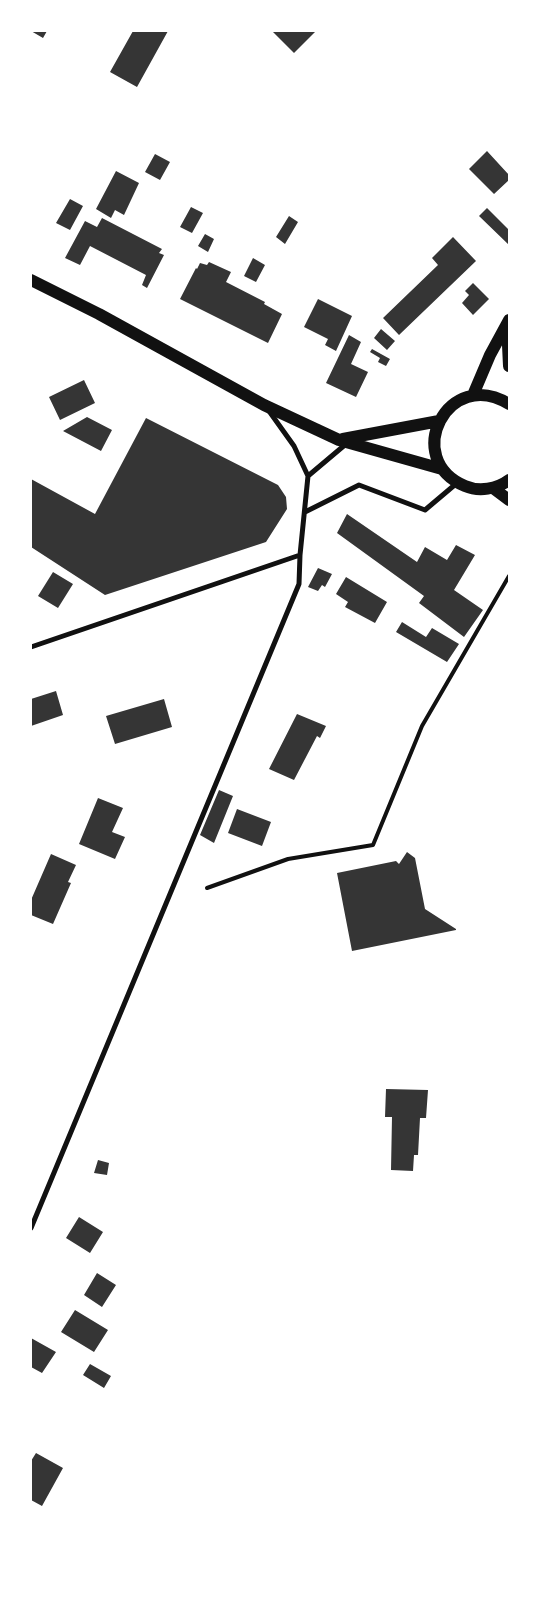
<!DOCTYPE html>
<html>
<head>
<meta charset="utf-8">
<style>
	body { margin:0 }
	#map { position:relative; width:540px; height:1612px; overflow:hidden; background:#fff; font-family:Barlow,sans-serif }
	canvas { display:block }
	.frame { position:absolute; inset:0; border:32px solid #fff; pointer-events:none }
</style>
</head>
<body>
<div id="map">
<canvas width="540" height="1612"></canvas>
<div class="frame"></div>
</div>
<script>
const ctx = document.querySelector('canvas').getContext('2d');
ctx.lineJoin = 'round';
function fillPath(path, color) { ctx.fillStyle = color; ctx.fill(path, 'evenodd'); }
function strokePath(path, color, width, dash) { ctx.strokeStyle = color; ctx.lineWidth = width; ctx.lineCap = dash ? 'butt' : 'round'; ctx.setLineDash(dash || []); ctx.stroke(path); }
fillPath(new Path2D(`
	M31,31H47L43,38Z
	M133,31H168L137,87L110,72Z
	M272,31H316L294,53Z
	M487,151L509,175V180L494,194L469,169Z
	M155,154L170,162L160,180L145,172Z
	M116,171L139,183L124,215L115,210L111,218L96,209Z
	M70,199L83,206L70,230L56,223Z
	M191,207L203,213L192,233L180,227Z
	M487,208L509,230V245L479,216Z
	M289,216L298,222L285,244L276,237Z
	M102,218L162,249L159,253L164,255L147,288L142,285L146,275L90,246L80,265L65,258L85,221L97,227Z
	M205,234L214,239L208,252L198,246Z
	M453,237L476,261L399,335L383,318L438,265L432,258Z
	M253,258L265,265L256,282L244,276Z
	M209,262L231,272L226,282L265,302L264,304L282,314L268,343L180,299L196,268L197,269L200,263L207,265Z
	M473,283L489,299L473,315L462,303L469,295L465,291Z
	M318,299L352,316L336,351L325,345L328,339L304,327Z
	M381,329L395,341L387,350L374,338Z
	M349,335L361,342L351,364L368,372L356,397L326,383Z
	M372,349L390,359L386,366L378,362L380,358L370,352Z
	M84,380L95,403L60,420L49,397Z
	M87,417L112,430L101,451L63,431Z
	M146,418L278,485L286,497L287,509L266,542L105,595L31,547V479L95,514Z
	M347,514L417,562L425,547L447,560L456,545L475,555L454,590L483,610L464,637L419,603L424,596L337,533Z
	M318,568L332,574L325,587L322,585L318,591L308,587Z
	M53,572L73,584L58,608L38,596Z
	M346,577L387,602L375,623L345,607L348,602L336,594Z
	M402,622L426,637L432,628L459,644L447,662L396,632Z
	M56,691L63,715L31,726V699Z
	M164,699L172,727L115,744L106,716Z
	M297,714L326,726L320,738L317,736L294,780L269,769Z
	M219,790L233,796L214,843L200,835Z
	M98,798L123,808L112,832L125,837L115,859L79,844Z
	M237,809L271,822L262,846L228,833Z
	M407,852L415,858L425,909L456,929V930L352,951L337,873L396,861L399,864Z
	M51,854L76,865L68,882L71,883L53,924L31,915V900Z
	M386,1089L428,1090L426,1118H420L418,1155H414L413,1171L391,1170L392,1117H385Z
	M98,1160L109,1163L107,1175L94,1173Z
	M79,1217L103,1232L90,1253L66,1238Z
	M97,1273L116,1285L102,1307L84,1295Z
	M75,1310L108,1330L94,1352L61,1332Z
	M31,1338L56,1352L42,1373L31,1367Z
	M90,1364L111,1376L104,1388L83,1375Z
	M36,1453L63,1468L42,1506L31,1500V1461Z`), '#353535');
strokePath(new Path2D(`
	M207,888L288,859L373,845L422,726L509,576`), '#111', 4);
strokePath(new Path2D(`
	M308,476L346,444
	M305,512L359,485L425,510L457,483
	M31,647L300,555L308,476L294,446L269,411
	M31,1228L299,584L300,555`), '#111', 5);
strokePath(new Path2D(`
	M31,280L99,314L264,405L339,440L442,469
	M507,324L509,366
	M473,395L490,355L509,320
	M509,404C448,366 401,459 465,486C479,492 497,489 509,480
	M343,439L439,421
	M493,488L509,500`), '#111', 12);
</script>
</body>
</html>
